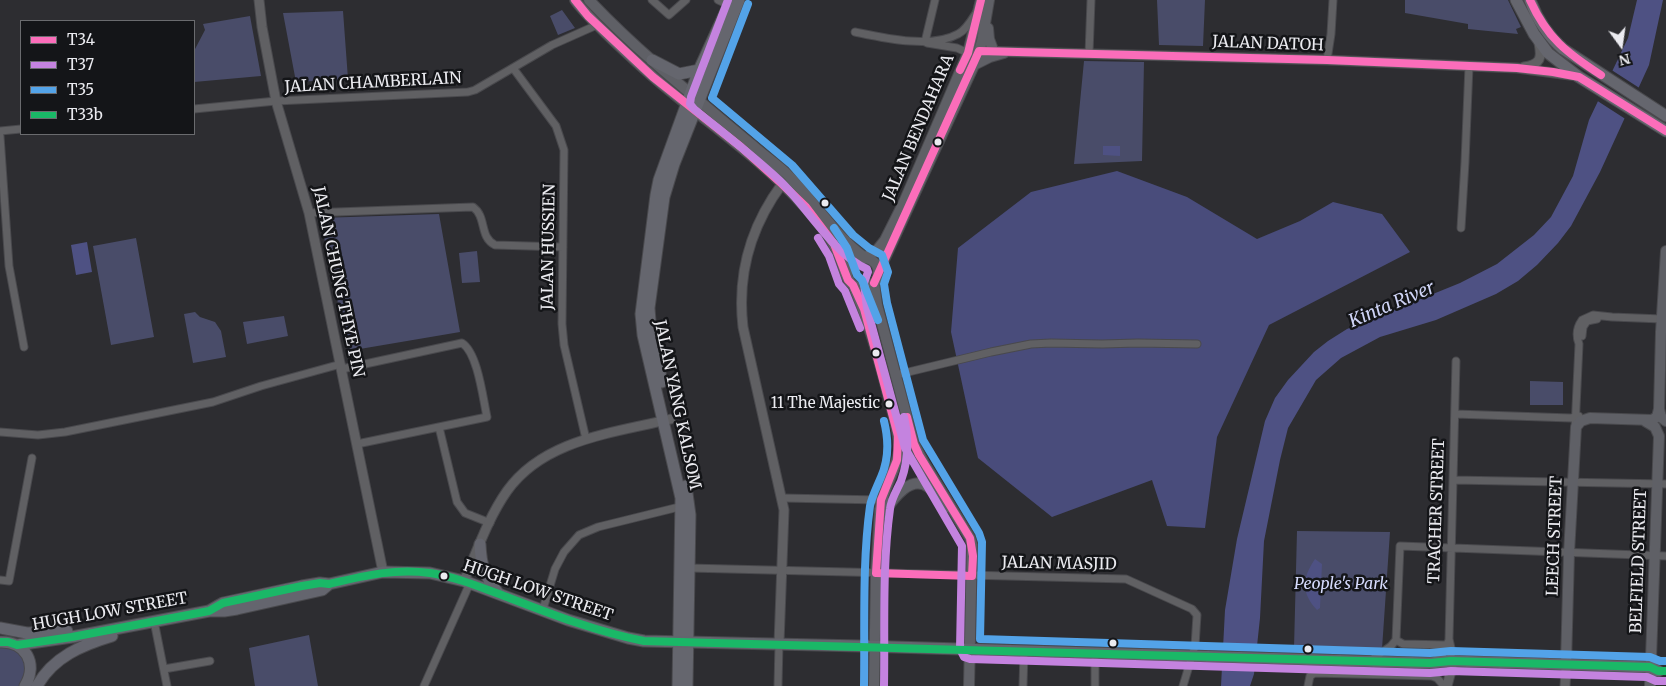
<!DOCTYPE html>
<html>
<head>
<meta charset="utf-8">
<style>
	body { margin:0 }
	#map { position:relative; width:1666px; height:686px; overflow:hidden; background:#2d2d31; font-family:Merriweather,serif }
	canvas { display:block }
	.legend { position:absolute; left:20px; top:20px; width:175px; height:115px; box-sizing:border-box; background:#141518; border:1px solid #6a6b6e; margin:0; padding:6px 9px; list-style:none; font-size:15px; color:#ebebf0 }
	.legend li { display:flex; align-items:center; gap:10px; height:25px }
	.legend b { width:25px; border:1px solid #6a6b6e }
	.north { position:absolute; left:1596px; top:20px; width:50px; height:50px; -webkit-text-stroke:4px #141518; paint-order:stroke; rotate:166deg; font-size:14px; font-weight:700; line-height:20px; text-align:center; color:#ebebf0 }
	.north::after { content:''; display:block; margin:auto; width:18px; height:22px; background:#ebebf0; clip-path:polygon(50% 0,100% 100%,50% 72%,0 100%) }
</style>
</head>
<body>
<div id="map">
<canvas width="1666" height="686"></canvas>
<ul class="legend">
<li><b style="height:6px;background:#fb6dba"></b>T34</li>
<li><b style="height:6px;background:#c483df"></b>T37</li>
<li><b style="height:6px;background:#53a3e8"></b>T35</li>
<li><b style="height:6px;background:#1ab867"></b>T33b</li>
</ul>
<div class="north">N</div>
</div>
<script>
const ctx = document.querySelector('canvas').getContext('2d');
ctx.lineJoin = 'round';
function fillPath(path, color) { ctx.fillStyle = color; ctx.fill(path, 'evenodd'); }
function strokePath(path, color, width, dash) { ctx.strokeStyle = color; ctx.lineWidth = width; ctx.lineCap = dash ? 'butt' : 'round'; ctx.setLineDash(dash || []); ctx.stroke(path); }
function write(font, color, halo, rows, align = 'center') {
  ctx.font = font + ' Merriweather,serif'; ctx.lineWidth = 5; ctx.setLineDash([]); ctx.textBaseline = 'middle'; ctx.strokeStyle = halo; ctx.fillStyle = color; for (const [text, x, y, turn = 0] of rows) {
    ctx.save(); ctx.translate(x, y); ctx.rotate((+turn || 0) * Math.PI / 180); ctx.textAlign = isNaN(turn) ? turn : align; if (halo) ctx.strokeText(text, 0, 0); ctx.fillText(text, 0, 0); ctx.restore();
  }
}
fillPath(new Path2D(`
	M1157,0H1205L1203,46L1159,45Z
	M1405,0H1508L1521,27L1516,29L1518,34L1468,29V24L1405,13Z
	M562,10L575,28L558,35L550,16Z
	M343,11L348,79L296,82L283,13Z
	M250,16L261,76L194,82V51L205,30L203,24Z
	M1084,61L1144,62L1142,161L1074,164Z
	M439,214L460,332L348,351L320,218Z
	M136,238L154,337L111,345L93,246Z
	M477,251L480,282L462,283L459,253Z
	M195,312L200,317L215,322L221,331L226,357L193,363L184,314Z
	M284,316L288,336L247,344L243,322Z
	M1530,381L1563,382V405H1530Z
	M1297,531L1390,532L1382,649L1294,648Z
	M309,635L318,686H255L249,648Z
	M8,646L20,651L27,665L20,686H0V647Z`), '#494c69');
fillPath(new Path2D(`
	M1117,171L1187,197L1257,239L1300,221L1333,202L1382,214L1410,252L1269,325L1217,437L1205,528L1167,526L1152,480L1052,517L978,458L951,332L958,248L1031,192Z`), '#494c7b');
fillPath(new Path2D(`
	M1637,0H1663L1649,65L1600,172L1571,226L1558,243L1537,265L1518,281L1496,294L1436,320L1380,337L1341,358L1316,380L1288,428L1280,460L1264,541L1260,618L1254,674L1250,686H1221L1225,610L1237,539L1265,421L1275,398L1288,380L1314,352L1328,341L1347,329L1460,283L1497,264L1534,235L1551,217L1573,176L1589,120L1628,38Z
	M1103,146H1120V156L1103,155Z
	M87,242L92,272L76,275L71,245Z
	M1315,559L1322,564L1320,608L1317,610C1301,593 1302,578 1315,559Z`), '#4e5183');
fillPath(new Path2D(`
	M1610,69L1641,89L1627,120L1596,100Z
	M1220,645L1259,646L1257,669L1219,668Z`), '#2d2d31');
const minor = new Path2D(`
	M652,0L669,15L686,0
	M718,0L731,6
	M855,32C884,38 931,49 958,34C966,30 971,21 976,13
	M925,42L935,0
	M927,43L957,48L968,53
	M1089,54L1091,0
	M1327,60L1331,34L1333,0
	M513,68L556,126L564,150L562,324L564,345L586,439
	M194,109L276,101L468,92L475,90L552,45L597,25
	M0,131L21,129
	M0,136L9,266L24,347
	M309,213L473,207C487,217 479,237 495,245L563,247
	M1461,228L1465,162L1469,66
	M1582,336L1583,327L1587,321L1597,319
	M342,369L462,343C478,353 483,399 487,417L357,444
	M896,375L991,352L1031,344L1051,343L1102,344L1138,343L1197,344
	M1455,414L1571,418L1579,416
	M439,427L457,502L465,513L490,523
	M1575,429L1579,344C1576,336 1577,327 1582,320L1593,315L1612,317L1662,319
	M0,432L38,435L65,432L213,402L261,386L341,364
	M1453,480L1666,484
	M782,498L881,500
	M689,568L1126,579L1192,609L1197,615L1195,646L1183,686
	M0,580L9,581L32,458
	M543,609L555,569L564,552L579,535L598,527L683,506
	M155,626L167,686
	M1396,640L1403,644L1447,645
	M1371,660L1391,646L1396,640L1400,546L1666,556
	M1434,661L1443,654L1448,642
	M1451,661V648L1449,639L1456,361
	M164,669L210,661
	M424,686L470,583
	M778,686L779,643
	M1023,686L1024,651
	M1095,686V653
	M1308,686L1310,676L1315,673L1432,676L1437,678L1444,686`);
const tertiary = new Path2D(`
	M259,0L262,27L276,101L309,213L383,572
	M979,51L1327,60L1469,66L1517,68L1577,76
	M1524,67C1541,64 1542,58 1539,43
	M464,581C477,551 488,518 507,491C544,439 614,433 671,419
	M779,643L784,510L743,327C737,275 751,226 782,184
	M1447,686L1452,667
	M1565,686L1566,670`);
const secondary = new Path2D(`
	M575,0C586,15 601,28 614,41C633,59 653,78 674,94C719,131 767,164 806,208C821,224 834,241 841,261C844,269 846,280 853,285C860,290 871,288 876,281C886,263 863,249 849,264L847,275
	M589,0C639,53 696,98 751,144C762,154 775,163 786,173C814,200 833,234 864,257
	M988,28L989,39L992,47
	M974,65L990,57L1004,53
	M1666,251L1661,332L1659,409L1661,417L1666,421
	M866,257L877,250L885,240L904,202L968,53L981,0
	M878,273L976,61L982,41L989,0
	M874,283L877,305L914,444L924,463L970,538L972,544L969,686
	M853,285C869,322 879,359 889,398C893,415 900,433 899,451C896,471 883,488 880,509L876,573L874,686
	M1645,421L1655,427L1659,436L1650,686
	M880,517C890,504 909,473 928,487C936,492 939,502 947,507
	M1566,664L1569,553L1576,427L1581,421L1590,418L1652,420L1657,417L1659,409`);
const primary = new Path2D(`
	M1516,0L1534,34L1548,53L1579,77L1666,131
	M1530,0C1537,19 1548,36 1563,49L1666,116
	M652,60L679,74L699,70
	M662,382L651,334L649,308L664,197L674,164L739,0
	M686,486L690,515L687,686
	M678,686L681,498L643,335L641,314L656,195L659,180L699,70L731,0`);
const trunk = new Path2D(`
	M480,544C481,566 484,575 498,593
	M209,611L223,603L302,586L320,583L329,584L383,572L430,573L464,581L568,620L628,638L644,641L861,646L1356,661L1430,663L1451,661L1650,667L1658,671
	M0,628L27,633L67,631
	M0,642C26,641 38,664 25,686
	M17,645L72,637L209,611H224L237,609L322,590L328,585
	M37,686C53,657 82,645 112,636`);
strokePath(minor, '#49494d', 9);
strokePath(tertiary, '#49494d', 11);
strokePath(secondary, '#49494d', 12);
strokePath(primary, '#49494d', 13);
strokePath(trunk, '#49494d', 13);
strokePath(minor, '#606063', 7);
strokePath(tertiary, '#606063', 9);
strokePath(secondary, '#5f6066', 10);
strokePath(primary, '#65666e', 11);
strokePath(trunk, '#64656e', 11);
strokePath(new Path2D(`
	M575,0L588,16L653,77L741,147L782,184L806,207L834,244L848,280L853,285L864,309L898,436L897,460L881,500L876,573
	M1530,0C1547,38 1567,53 1601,75
	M960,70L968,53L981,0
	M874,283L979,51L1327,60L1517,68L1553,72L1579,77L1666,131
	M907,417L914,444L919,455L970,538L973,556L972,576
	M876,573L972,576`), '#fb6dba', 8);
strokePath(new Path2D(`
	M728,0L691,97L690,104L694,109C722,132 752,155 779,180C805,204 835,256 867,269L868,272L864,283L867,308L905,448L962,546L960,649L964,657L970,659L1430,673L1451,671L1647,677L1656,681H1666
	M818,238L829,256L839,284L845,291L860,328
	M884,686C885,628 882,567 890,509C891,499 897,490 901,481C909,459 909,439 904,417`), '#c483df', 8);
strokePath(new Path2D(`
	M748,4L712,98L792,165L853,235L869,248L882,255L888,272L884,284L887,303L923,440L979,533L982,542L980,639L1430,653L1451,651L1650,657L1660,661H1666
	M834,228L847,248L857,275L862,280L878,320
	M864,686C865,627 862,564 870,506C872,496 877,487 881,477C889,459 889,441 884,421`), '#53a3e8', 8);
strokePath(new Path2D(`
	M0,642H8L17,645L72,637L209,611L223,603L302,586L320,583L329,584C363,576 395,568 430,573C457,577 482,588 507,597C551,614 597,632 644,641L1430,663L1451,661L1650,667L1658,671H1666`), '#1ab867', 8);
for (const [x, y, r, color] of [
	[938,142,4.5,"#ebebf0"],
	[825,203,4.5,"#ebebf0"],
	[876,353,4.5,"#ebebf0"],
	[889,404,4.5,"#ebebf0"],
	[444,576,4.5,"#ebebf0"],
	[1113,643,4.5,"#ebebf0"],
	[1308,649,4.5,"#ebebf0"]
]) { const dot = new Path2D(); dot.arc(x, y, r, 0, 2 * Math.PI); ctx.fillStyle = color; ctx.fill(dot); strokePath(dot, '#141518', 2); }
write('15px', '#ebebf0', '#141518', [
	["11 The Majestic",880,404]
], 'right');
write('16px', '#ebebf0', '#141518', [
	["JALAN DATOH",1268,44,2],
	["JALAN CHAMBERLAIN",373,83,-3],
	["JALAN BENDAHARA",919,128,-67],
	["JALAN HUSSIEN",549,247,-89],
	["JALAN CHUNG THYE PIN",338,282,78],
	["JALAN YANG KALSOM",677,405,78],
	["TRACHER STREET",1437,511,-88],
	["LEECH STREET",1555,536,-88],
	["BELFIELD STREET",1639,561,-88],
	["JALAN MASJID",1059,564,1],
	["HUGH LOW STREET",538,591,19],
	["HUGH LOW STREET",110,612,-10]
]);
write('italic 16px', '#d6dbfd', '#141518', [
	["People's Park",1341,584]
]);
write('italic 18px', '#cfd4f6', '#141518', [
	["Kinta River",1392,305,-23]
]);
</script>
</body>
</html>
